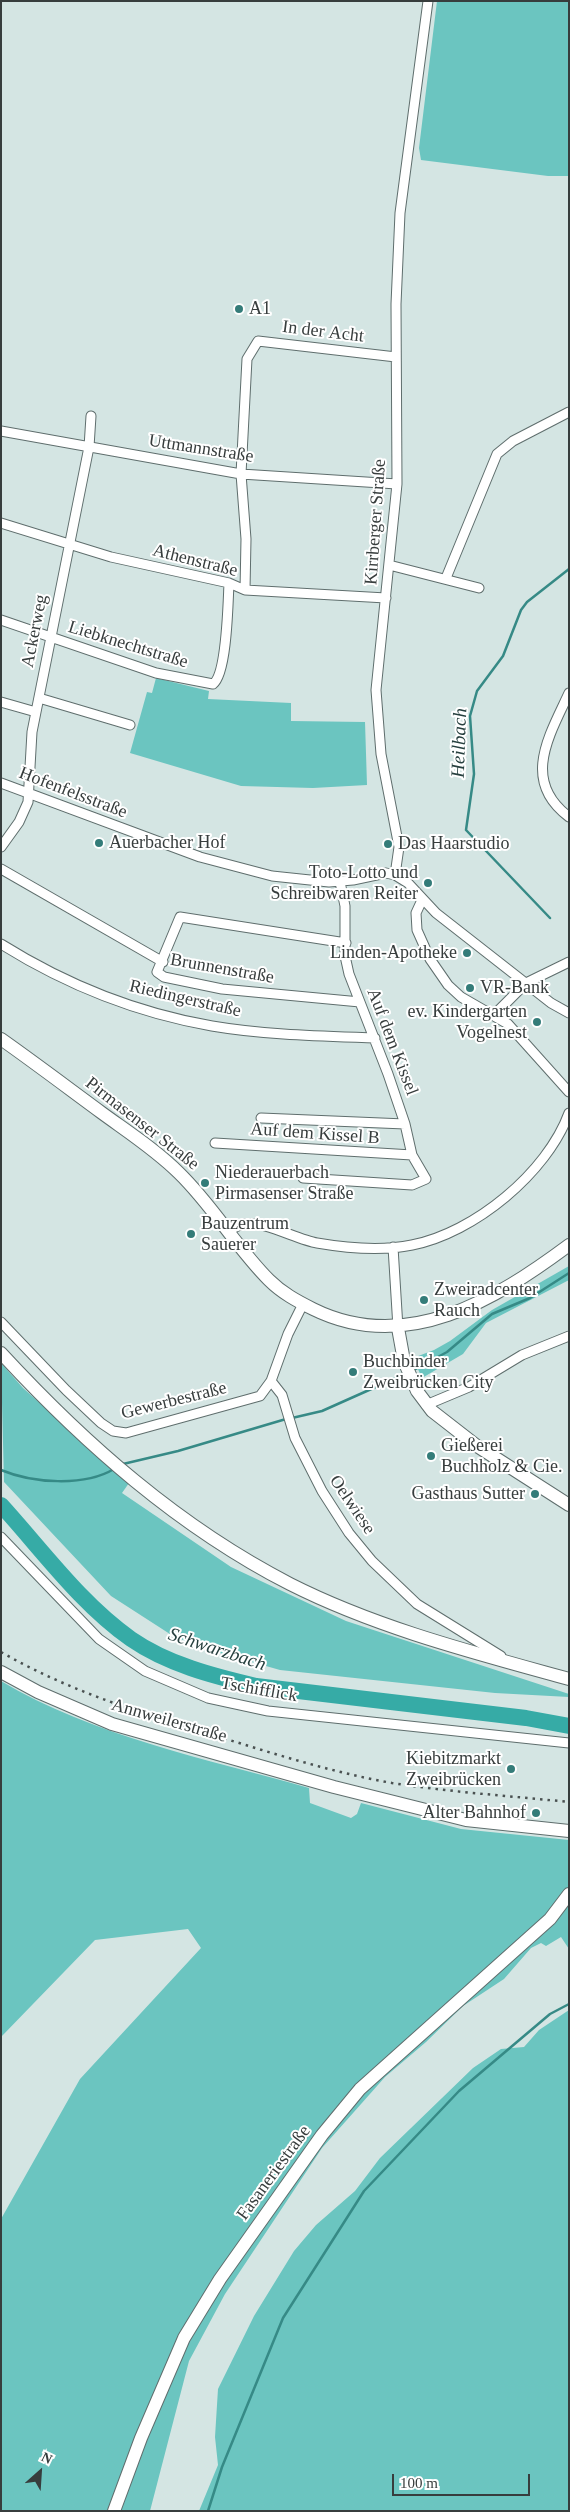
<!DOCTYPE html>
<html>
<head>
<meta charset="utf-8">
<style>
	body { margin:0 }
	#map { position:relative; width:570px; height:2512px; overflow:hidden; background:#d4e5e3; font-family:Georgia,serif }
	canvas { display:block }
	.frame { position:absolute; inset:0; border:2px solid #373d3d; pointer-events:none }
	.north { position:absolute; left:15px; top:2447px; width:50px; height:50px; -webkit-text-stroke:4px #fff; paint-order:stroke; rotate:26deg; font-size:14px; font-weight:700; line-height:20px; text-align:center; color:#373d3d }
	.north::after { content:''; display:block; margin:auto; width:18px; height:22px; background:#373d3d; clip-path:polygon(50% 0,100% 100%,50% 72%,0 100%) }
	.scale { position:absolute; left:392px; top:2474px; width:138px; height:22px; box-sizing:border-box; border:2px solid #373d3d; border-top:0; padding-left:6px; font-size:15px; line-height:18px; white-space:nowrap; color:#373d3d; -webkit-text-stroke:4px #fff; paint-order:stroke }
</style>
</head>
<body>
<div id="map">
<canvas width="570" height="2512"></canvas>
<div class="frame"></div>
<div class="north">N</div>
<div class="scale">100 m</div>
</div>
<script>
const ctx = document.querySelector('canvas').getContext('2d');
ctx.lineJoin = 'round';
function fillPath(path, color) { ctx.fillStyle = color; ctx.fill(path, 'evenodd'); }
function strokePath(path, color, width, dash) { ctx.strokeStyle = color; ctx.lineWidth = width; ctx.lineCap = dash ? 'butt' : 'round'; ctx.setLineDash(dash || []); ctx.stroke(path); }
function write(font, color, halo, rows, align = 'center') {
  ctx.font = font + ' Georgia,serif'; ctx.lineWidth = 4; ctx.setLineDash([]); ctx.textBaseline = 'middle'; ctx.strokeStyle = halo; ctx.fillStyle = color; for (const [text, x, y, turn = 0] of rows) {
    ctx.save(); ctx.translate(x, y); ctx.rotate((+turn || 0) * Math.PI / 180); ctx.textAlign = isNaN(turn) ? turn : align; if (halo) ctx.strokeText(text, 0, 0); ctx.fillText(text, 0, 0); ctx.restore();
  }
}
fillPath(new Path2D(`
	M437,1H569V176H548L421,160L419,148Z
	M156,678L209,691L208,699L291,703V721L365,722L367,785L313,788L241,786L130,753L147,692L152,693Z
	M569,1266V1280L486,1323L463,1354L422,1378L413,1358L434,1350L450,1341L492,1310Z
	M1,1363L23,1388L129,1483L122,1493L231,1567L346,1621L569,1694V1697L495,1693L280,1670L206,1649L173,1636L111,1596L4,1482Z
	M1,1681C93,1736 207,1759 309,1788L310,1803L351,1818L357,1814L361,1803L461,1829L569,1840V1949L561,1937L546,1946L541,1943L531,1948L504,1979L463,2006L426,2042L385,2077L322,2148L225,2294L189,2361L150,2511H1V2219L80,2079L201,1948L188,1929L95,1940L1,2037Z
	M569,2010V2511H199L218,2465L215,2437L218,2389L254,2316L294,2251L316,2225L355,2191L380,2158L473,2068L501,2049L524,2047L539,2030Z`), '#6bc5c0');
strokePath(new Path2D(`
	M550,918L466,830L474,774L470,716L477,691L503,656L521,610L527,602L569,569
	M412,1371L447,1352L492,1314L530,1298L569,1273
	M292,1418L322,1411L405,1374
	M123,1464L178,1451L286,1419
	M1,1470C32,1483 84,1487 114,1469
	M208,2511L222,2467L283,2318L364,2191L459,2091L550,2014L569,2004`), '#368a86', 2.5);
strokePath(new Path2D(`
	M1,1505C42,1550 81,1604 131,1639C167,1664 213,1676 256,1686L526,1718L569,1726`), '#36aba6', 16);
const street = new Path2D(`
	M1,431L241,474L397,484
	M1,523L111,557L229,583L245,590L386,598
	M389,565L479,588
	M446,578L497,454L513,441L569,412
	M245,590L246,539L241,474L247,359L258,341L396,357
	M1,620L156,673L213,684C227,674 228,602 229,583
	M569,693C549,736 521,781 569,817
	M39,698L130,725
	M1,702L36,712
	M1,783L200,857L272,876L329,882L353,880L386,873L395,875L408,883L436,913L551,1003L569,1013
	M1,847L19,822L28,802L32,732L89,447L91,416
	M1,869L163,962
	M395,875L399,847L381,754L376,690L397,484L396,304L400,213L428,1
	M422,900L416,913L417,930L430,959L448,985L461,997L508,1024L569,1092
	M346,943L180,917L157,972L164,977L222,989L360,1002
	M1,944C65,984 137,1013 212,1026C265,1035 321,1036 375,1038
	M495,1014L526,983L569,962
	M261,1118L405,1124
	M215,1143L412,1155
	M303,1178L412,1185L426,1179L412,1155L405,1124L388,1074L349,974L345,956V906L340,882
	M228,1231C233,1228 239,1225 245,1224C262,1220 298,1240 317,1243C346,1248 383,1251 412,1245C474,1233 547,1173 569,1113
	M393,1247L398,1328
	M1,1322L66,1390L101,1423L113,1431L126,1433L260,1396L271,1381L288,1334L303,1304
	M271,1381L282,1395L295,1438L322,1491L349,1533L372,1561L417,1604L501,1656
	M426,1405L469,1387L522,1355L569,1336
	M1,1537L99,1639L145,1671L208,1698L268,1711L569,1743`);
const secondary = new Path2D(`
	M1,1039C35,1063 68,1088 102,1113C128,1132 156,1150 179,1173C213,1206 236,1247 269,1280C282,1293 297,1301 313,1309C406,1355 495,1300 569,1245
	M398,1328L404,1361L417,1391L432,1411L477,1446L569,1505
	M1,1353C85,1444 179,1527 290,1584C377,1628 475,1653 569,1679
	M1,1672L38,1692L112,1724L334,1787L466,1820L569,1831
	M114,2511L141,2438L184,2338L220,2279L322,2135L360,2089L550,1919L569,1894`);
strokePath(street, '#5f6e6d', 11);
strokePath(secondary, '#5f6e6d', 14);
strokePath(street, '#fff', 9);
strokePath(secondary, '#fff', 12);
strokePath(new Path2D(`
	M1,1652C62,1687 127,1709 194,1729C259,1749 325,1771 392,1783C450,1792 510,1796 569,1802`), '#4a5151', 2.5, [2.5, 5]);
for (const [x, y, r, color] of [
	[239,309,5,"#347c79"],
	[99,843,5,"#347c79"],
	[388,844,5,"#347c79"],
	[428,883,5,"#347c79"],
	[467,953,5,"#347c79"],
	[470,988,5,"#347c79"],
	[537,1022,5,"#347c79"],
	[205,1183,5,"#347c79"],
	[191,1234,5,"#347c79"],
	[424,1300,5,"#347c79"],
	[353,1372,5,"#347c79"],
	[431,1456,5,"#347c79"],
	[535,1494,5,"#347c79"],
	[511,1769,5,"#347c79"],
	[536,1813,5,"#347c79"]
]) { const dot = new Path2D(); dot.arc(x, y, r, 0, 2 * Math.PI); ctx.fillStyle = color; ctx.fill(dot); strokePath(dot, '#fff', 2); }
write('18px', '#373d3d', '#fff', [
	["A1",249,309],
	["Auerbacher Hof",109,843],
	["Das Haarstudio",398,844],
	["Toto-Lotto und",418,873,"right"],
	["Schreibwaren Reiter",418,894,"right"],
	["Linden-Apotheke",457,953,"right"],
	["VR-Bank",480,988],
	["ev. Kindergarten",527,1012,"right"],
	["Vogelnest",527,1033,"right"],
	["Niederauerbach",215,1173],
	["Pirmasenser Straße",215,1194],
	["Bauzentrum",201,1224],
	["Sauerer",201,1245],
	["Zweiradcenter",434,1290],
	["Rauch",434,1311],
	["Buchbinder",363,1362],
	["Zweibrücken City",363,1383],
	["Gießerei",441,1446],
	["Buchholz & Cie.",441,1467],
	["Gasthaus Sutter",525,1494,"right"],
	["Kiebitzmarkt",501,1759,"right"],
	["Zweibrücken",501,1780,"right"],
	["Alter Bahnhof",526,1813,"right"]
], 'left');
write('18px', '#373d3d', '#fff', [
	["In der Acht",323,332,7],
	["Uttmannstraße",201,449,9],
	["Kirrberger Straße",376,522,-86],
	["Athenstraße",195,561,14],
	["Ackerweg",35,631,-79],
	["Liebknechtstraße",128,645,17],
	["Hofenfelsstraße",73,793,21],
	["Brunnenstraße",222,969,10],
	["Riedingerstraße",185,999,13],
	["Auf dem Kissel",392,1042,69],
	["Pirmasenser Straße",142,1124,38],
	["Auf dem Kissel B",315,1134,4],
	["Gewerbestraße",174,1401,-14],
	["Oelwiese",352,1505,56],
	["Tschifflick",259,1690,10],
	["Annweilerstraße",169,1721,16],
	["Fasaneriestraße",274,2173,-54]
]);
write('italic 19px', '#27403f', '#fff', [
	["Heilbach",460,743,-88],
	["Schwarzbach",217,1650,18]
]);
</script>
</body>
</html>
